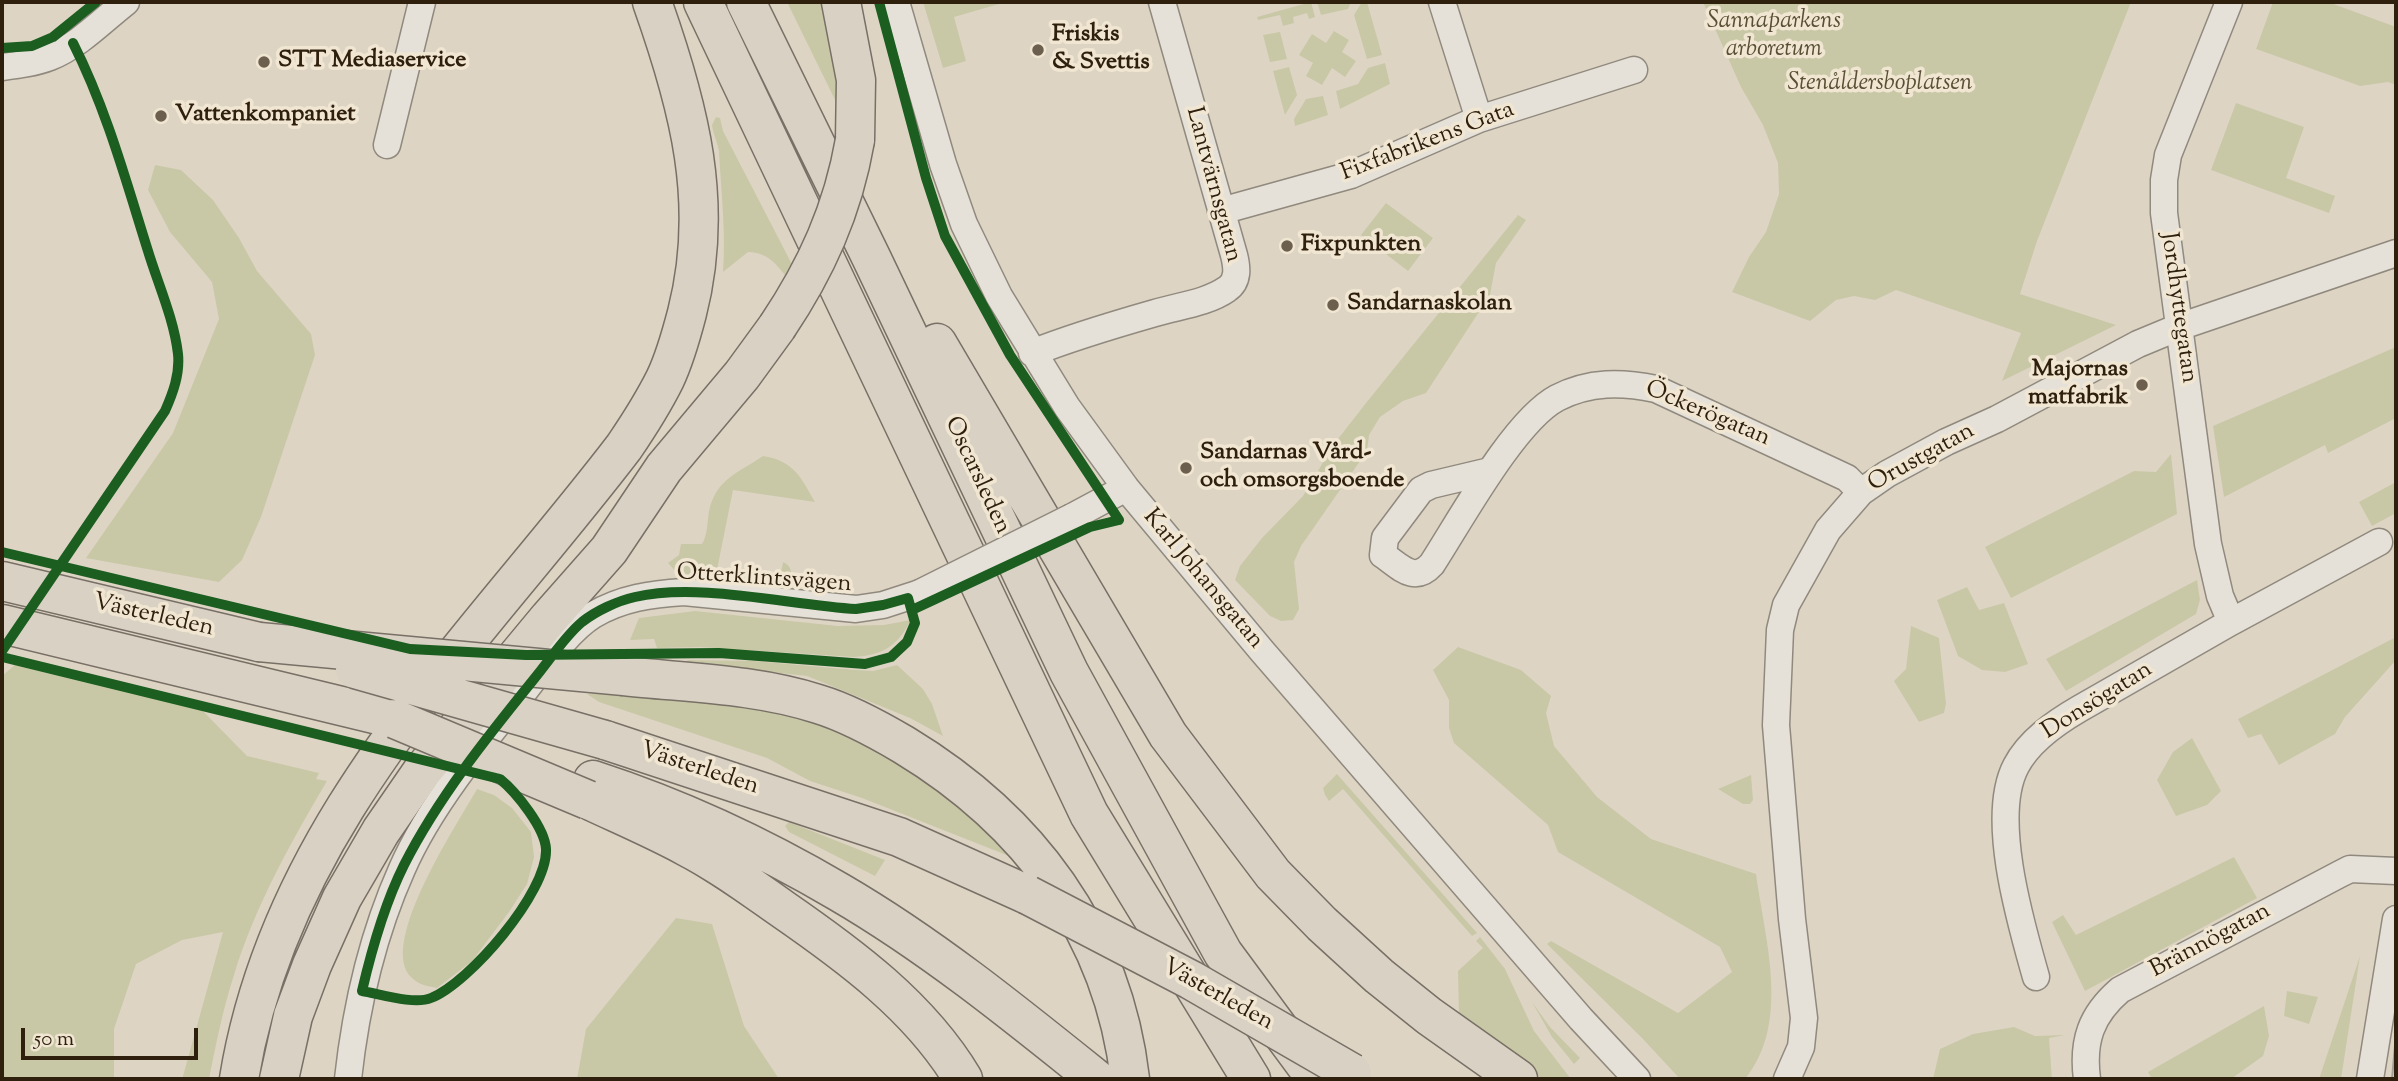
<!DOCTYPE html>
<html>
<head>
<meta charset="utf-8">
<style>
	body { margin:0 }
	#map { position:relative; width:2398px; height:1081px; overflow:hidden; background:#ded4c4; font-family:"Sorts Mill Goudy",serif }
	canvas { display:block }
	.frame { position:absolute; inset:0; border:4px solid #2f200e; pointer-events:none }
	.scale { position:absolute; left:21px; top:1028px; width:177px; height:32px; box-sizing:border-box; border:4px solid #2f200e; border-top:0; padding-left:9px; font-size:21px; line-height:24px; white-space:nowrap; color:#2f200e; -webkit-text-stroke:5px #f0e6d2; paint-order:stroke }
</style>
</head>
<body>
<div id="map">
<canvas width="2398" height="1081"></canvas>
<div class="frame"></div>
<div class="scale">50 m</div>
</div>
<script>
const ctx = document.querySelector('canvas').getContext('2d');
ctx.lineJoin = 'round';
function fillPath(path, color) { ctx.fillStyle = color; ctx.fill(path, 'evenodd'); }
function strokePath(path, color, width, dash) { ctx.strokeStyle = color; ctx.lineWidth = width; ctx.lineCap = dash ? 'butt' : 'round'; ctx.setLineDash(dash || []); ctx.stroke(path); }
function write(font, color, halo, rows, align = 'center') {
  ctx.font = font + ' "Sorts Mill Goudy",serif'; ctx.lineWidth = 7; ctx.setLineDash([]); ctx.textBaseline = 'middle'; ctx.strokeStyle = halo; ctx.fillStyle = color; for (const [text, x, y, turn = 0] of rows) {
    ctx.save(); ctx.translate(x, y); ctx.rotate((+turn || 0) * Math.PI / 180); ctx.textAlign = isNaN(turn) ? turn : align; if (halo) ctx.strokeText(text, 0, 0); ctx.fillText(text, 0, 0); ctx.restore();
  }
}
fillPath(new Path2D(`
	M787,2H829L840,110Z
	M923,2H1006L954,17L966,61L943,68Z
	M1311,2L1315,17L1309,19L1307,13L1293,17L1294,23L1283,26L1280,15L1258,20L1257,17Z
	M1317,2H1351L1348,9L1321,15Z
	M1362,2H1367L1382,55L1367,59L1354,15Z
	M1703,2H2131L2037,241L2020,294L2116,325L2002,381L2021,333L1896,290L1875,300L1854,296L1836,300L1810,321L1732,292L1749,257L1766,232L1779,194L1778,163L1763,125L1741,87Z
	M2273,2H2328L2396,27V85L2388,82L2360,86L2256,49Z
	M1334,31L1349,40L1342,52L1356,61L1345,77L1332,68L1322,85L1306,76L1313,63L1299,55L1312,34L1326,43Z
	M1280,32L1287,59L1270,62L1263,35Z
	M1385,63L1390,84L1340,109L1336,91L1358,84L1368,68Z
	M1289,67L1297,95L1285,115L1273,71Z
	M1323,96L1328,115L1295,126L1294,119L1306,99Z
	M2236,103L2304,127L2286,178L2335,196L2329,213L2211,170Z
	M716,117L720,118L723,131L797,274L792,284C778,267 771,253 748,252L723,272C726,232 721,191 719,152C718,143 713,134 712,125Z
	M155,165L181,170L213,200L239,238L257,271L311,334L315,355L261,517L242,560L219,582L86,558L173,433L219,319L212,282L170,232L148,190Z
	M1386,203L1433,238L1408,271L1361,235Z
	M1518,215L1526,220L1496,263L1490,295L1426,393L1403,401L1380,417L1369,435L1367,451L1301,546L1294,562L1299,609L1293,620L1281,621L1270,616L1235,580L1240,566L1262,538L1303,496L1334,444L1366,403Z
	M2396,347V418L2328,453L2325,445L2224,497L2213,426Z
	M2171,454L2177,514L2011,598L1985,547L2134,471L2156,472Z
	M763,456C794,461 800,476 815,502L733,490L717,570L780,578L783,562C794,567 792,576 787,585L778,590L683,580L668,563L679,555L681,544H702C708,534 707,523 709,511C716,479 738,473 763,456Z
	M2396,482V513L2372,526L2359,502Z
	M2197,580L2200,600L2196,614L2066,691L2046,659Z
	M1967,587L1979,610L2004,603L2028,664L2005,672L1982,670L1958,656L1937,600Z
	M695,611L838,626L884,625L911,620C897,646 884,655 854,657L700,647L657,648L654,639L630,640L639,618Z
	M1911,626L1939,638L1946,704L1944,713L1919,722L1894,681L1906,669Z
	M2396,637V660L2345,717L2335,734L2279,765L2261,734L2248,738L2238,719Z
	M1458,647L1521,670L1551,696L1546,713L1554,746L1597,797L1651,839L1756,874C1765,940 1791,1023 1745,1079H1680L1642,1038L1547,944L1551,941L1678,1013L1732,972L1720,947L1558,852L1548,825L1454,743L1449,728V700L1433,670Z
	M687,660L754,661L856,670L873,671L897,665L923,689L932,704L943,736L910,718L807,676L688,663Z
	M16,664L127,683L199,707L247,756L319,773L316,779L327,781C291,842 255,906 234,975C223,1009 216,1044 209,1079H183V1076L223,932L182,940L136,964L114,1029V1079H2V676Z
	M608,693L742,707L792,716L825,726L858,740L934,783L984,829L1009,856L862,798L810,781L767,758L599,702L587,694Z
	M2192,738L2221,791L2207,805L2176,816L2157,780L2173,752Z
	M1337,774L1477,933L1472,936L1343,789L1329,801L1325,795L1323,788Z
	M1751,775L1753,800L1750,804H1743L1718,789Z
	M477,789L494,795L512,808L531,832L534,857L527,884L509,912L472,961L437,988C427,986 419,985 412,978C376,946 458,823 477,789Z
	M789,822L885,860L875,876L789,832L785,826Z
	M2234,857L2257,898L2085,991L2052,922L2063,915L2076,935Z
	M676,918L712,924L744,1026L779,1079H577L586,1029Z
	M1480,937L1505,969L1534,1031L1571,1079H1543L1459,1017L1458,971L1483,948L1476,941Z
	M2360,956L2341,1079H2319Z
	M2287,991L2318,997L2309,1024L2284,1016Z
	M1532,1002L1550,1027L1580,1058L1574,1064L1552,1037Z
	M2264,1006L2269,1036L2263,1056L2231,1079H2152L2148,1072Z
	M2014,1027L2035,1036L2065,1035L2049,1038L2052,1079H1933L1940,1049L1973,1034Z`), '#c8c8a7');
const minor = new Path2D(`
	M896,2L943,164L964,224L999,296L1067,407L1126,488L1262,651L1581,1019L1637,1079
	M1442,2L1479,119
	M2229,2L2168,155L2164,180V213L2208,544L2220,596L2231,622
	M2,67C18,65 35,63 50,57C78,46 103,20 126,2
	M387,145L422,2
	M1221,211L1351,175L1479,119L1634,70
	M1032,353C1072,337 1113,325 1155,313C1178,306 1207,303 1227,289C1239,281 1237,267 1234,255L1162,2
	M1490,471L1431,485L1421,490L1385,538L1383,555C1401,567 1414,584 1432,564C1460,521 1514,421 1557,398C1590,381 1622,382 1656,389L1847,478L1861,492
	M1072,517L1126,488
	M2036,977C2021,924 1989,817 2016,766C2029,741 2055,723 2079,709L2231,622L2379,542
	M348,1079C356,1006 372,936 402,869C429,807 479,746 522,694C542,669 566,632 593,615C622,598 651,594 684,592L856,609L883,605L920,593
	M1787,1079L1801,1047L1804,1018L1792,919L1776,725L1780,630L1786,605L1828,530L1861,492L1887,474L1946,442L1997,419L2138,344L2179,327L2396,253
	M2087,1079C2082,1041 2091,1015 2120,990L2340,874L2350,869L2396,871
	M2370,1079L2396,919`);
const highway = new Path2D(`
	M703,2L1089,814L1251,1079
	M746,2L871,257L1069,672L1223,953L1316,1079
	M841,2L856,80L855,140
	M937,343L1168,735L1273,874L1322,924L1379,976L1429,1016L1518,1079
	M2,581L259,642
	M2,624L395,719
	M624,676C689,683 756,684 818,704C848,713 877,729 904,745C1028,820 1113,932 1130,1079
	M605,740L899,837L1028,895
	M593,780C679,808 761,846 839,892C930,945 1014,1013 1096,1079
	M591,801C623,816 656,830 687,847C720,864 751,887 781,908C849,955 920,1007 963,1079
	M239,1079C281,820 472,646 624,447C639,425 653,403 665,379C675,358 681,336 687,313C715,204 689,106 652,2
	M279,1079L293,1016L312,965L342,898L381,831L423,770L549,618L609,550L664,468L742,375L777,327`);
strokePath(minor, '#90897e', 29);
strokePath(highway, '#787066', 41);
strokePath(minor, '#e5e1d8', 26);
strokePath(highway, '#d9d1c3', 38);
strokePath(new Path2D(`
	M2392,1079L2396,1034`), '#a39e96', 2);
const minorBridge = new Path2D(`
	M920,593L1072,517`);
const highwayBridge = new Path2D(`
	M777,327C816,269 843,210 855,140
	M259,642L624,676
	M355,669L605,740
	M395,719L588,800
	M1028,895L1191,980L1352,1073`);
strokePath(minorBridge, '#90897e', 29, []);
strokePath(highwayBridge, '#787066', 41, []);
strokePath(minorBridge, '#e5e1d8', 26);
strokePath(highwayBridge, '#d9d1c3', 38);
strokePath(new Path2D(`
	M879,2L926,178L945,236L1010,355L1119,520L1090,527L912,610
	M2,48L32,46L53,37L96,2
	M2,552L410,649L526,655L719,653L865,664L891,657L907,642L915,623L908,598L883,605L856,609C790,605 698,582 635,597C617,601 596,611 582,622C564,637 550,660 534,679C487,737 438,798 404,865C384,905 372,948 362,991C380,994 414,1005 431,998C469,983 548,892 546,849C545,828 516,792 500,779L2,657
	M2,651L165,411C173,393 180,374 178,354C174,319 158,284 148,251C126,181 106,108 73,43`), '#1b5e20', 10);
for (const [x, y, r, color] of [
	[1038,50,7,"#6c5f4e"],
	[264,62,7,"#6c5f4e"],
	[161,116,7,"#6c5f4e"],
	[1287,246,7,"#6c5f4e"],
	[1333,305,7,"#6c5f4e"],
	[2142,385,7,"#6c5f4e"],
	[1186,468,7,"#6c5f4e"]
]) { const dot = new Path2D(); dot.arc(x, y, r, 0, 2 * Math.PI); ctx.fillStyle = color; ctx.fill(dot); strokePath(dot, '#f0e6d2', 2.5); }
write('italic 24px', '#584f35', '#f0e6d2', [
	["Sannaparkens",1774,23],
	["arboretum",1774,51],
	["Stenåldersboplatsen",1880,85]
]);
write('bold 24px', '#2f200e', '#f0e6d2', [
	["Friskis",1052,36],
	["& Svettis",1052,64],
	["STT Mediaservice",278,62],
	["Vattenkompaniet",175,116],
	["Fixpunkten",1301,246],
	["Sandarnaskolan",1347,305],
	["Majornas",2128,371,"right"],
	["matfabrik",2128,399,"right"],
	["Sandarnas Vård-",1200,454],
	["och omsorgsboende",1200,482]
], 'left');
write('24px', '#2f200e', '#f0e6d2', [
	["Fixfabrikens Gata",1428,143,-21],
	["Lantvärnsgatan",1212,185,75],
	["Jordhyttegatan",2177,308,82],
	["Öckerögatan",1707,415,23],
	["Orustgatan",1922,459,-29],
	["Oscarsleden",976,476,65],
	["Otterklintsvägen",764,580,4],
	["Karl Johansgatan",1202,580,50],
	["Västerleden",153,617,13],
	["Donsögatan",2098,702,-32],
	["Västerleden",699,770,18],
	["Brännögatan",2211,942,-28],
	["Västerleden",1217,996,29]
]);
</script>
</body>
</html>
